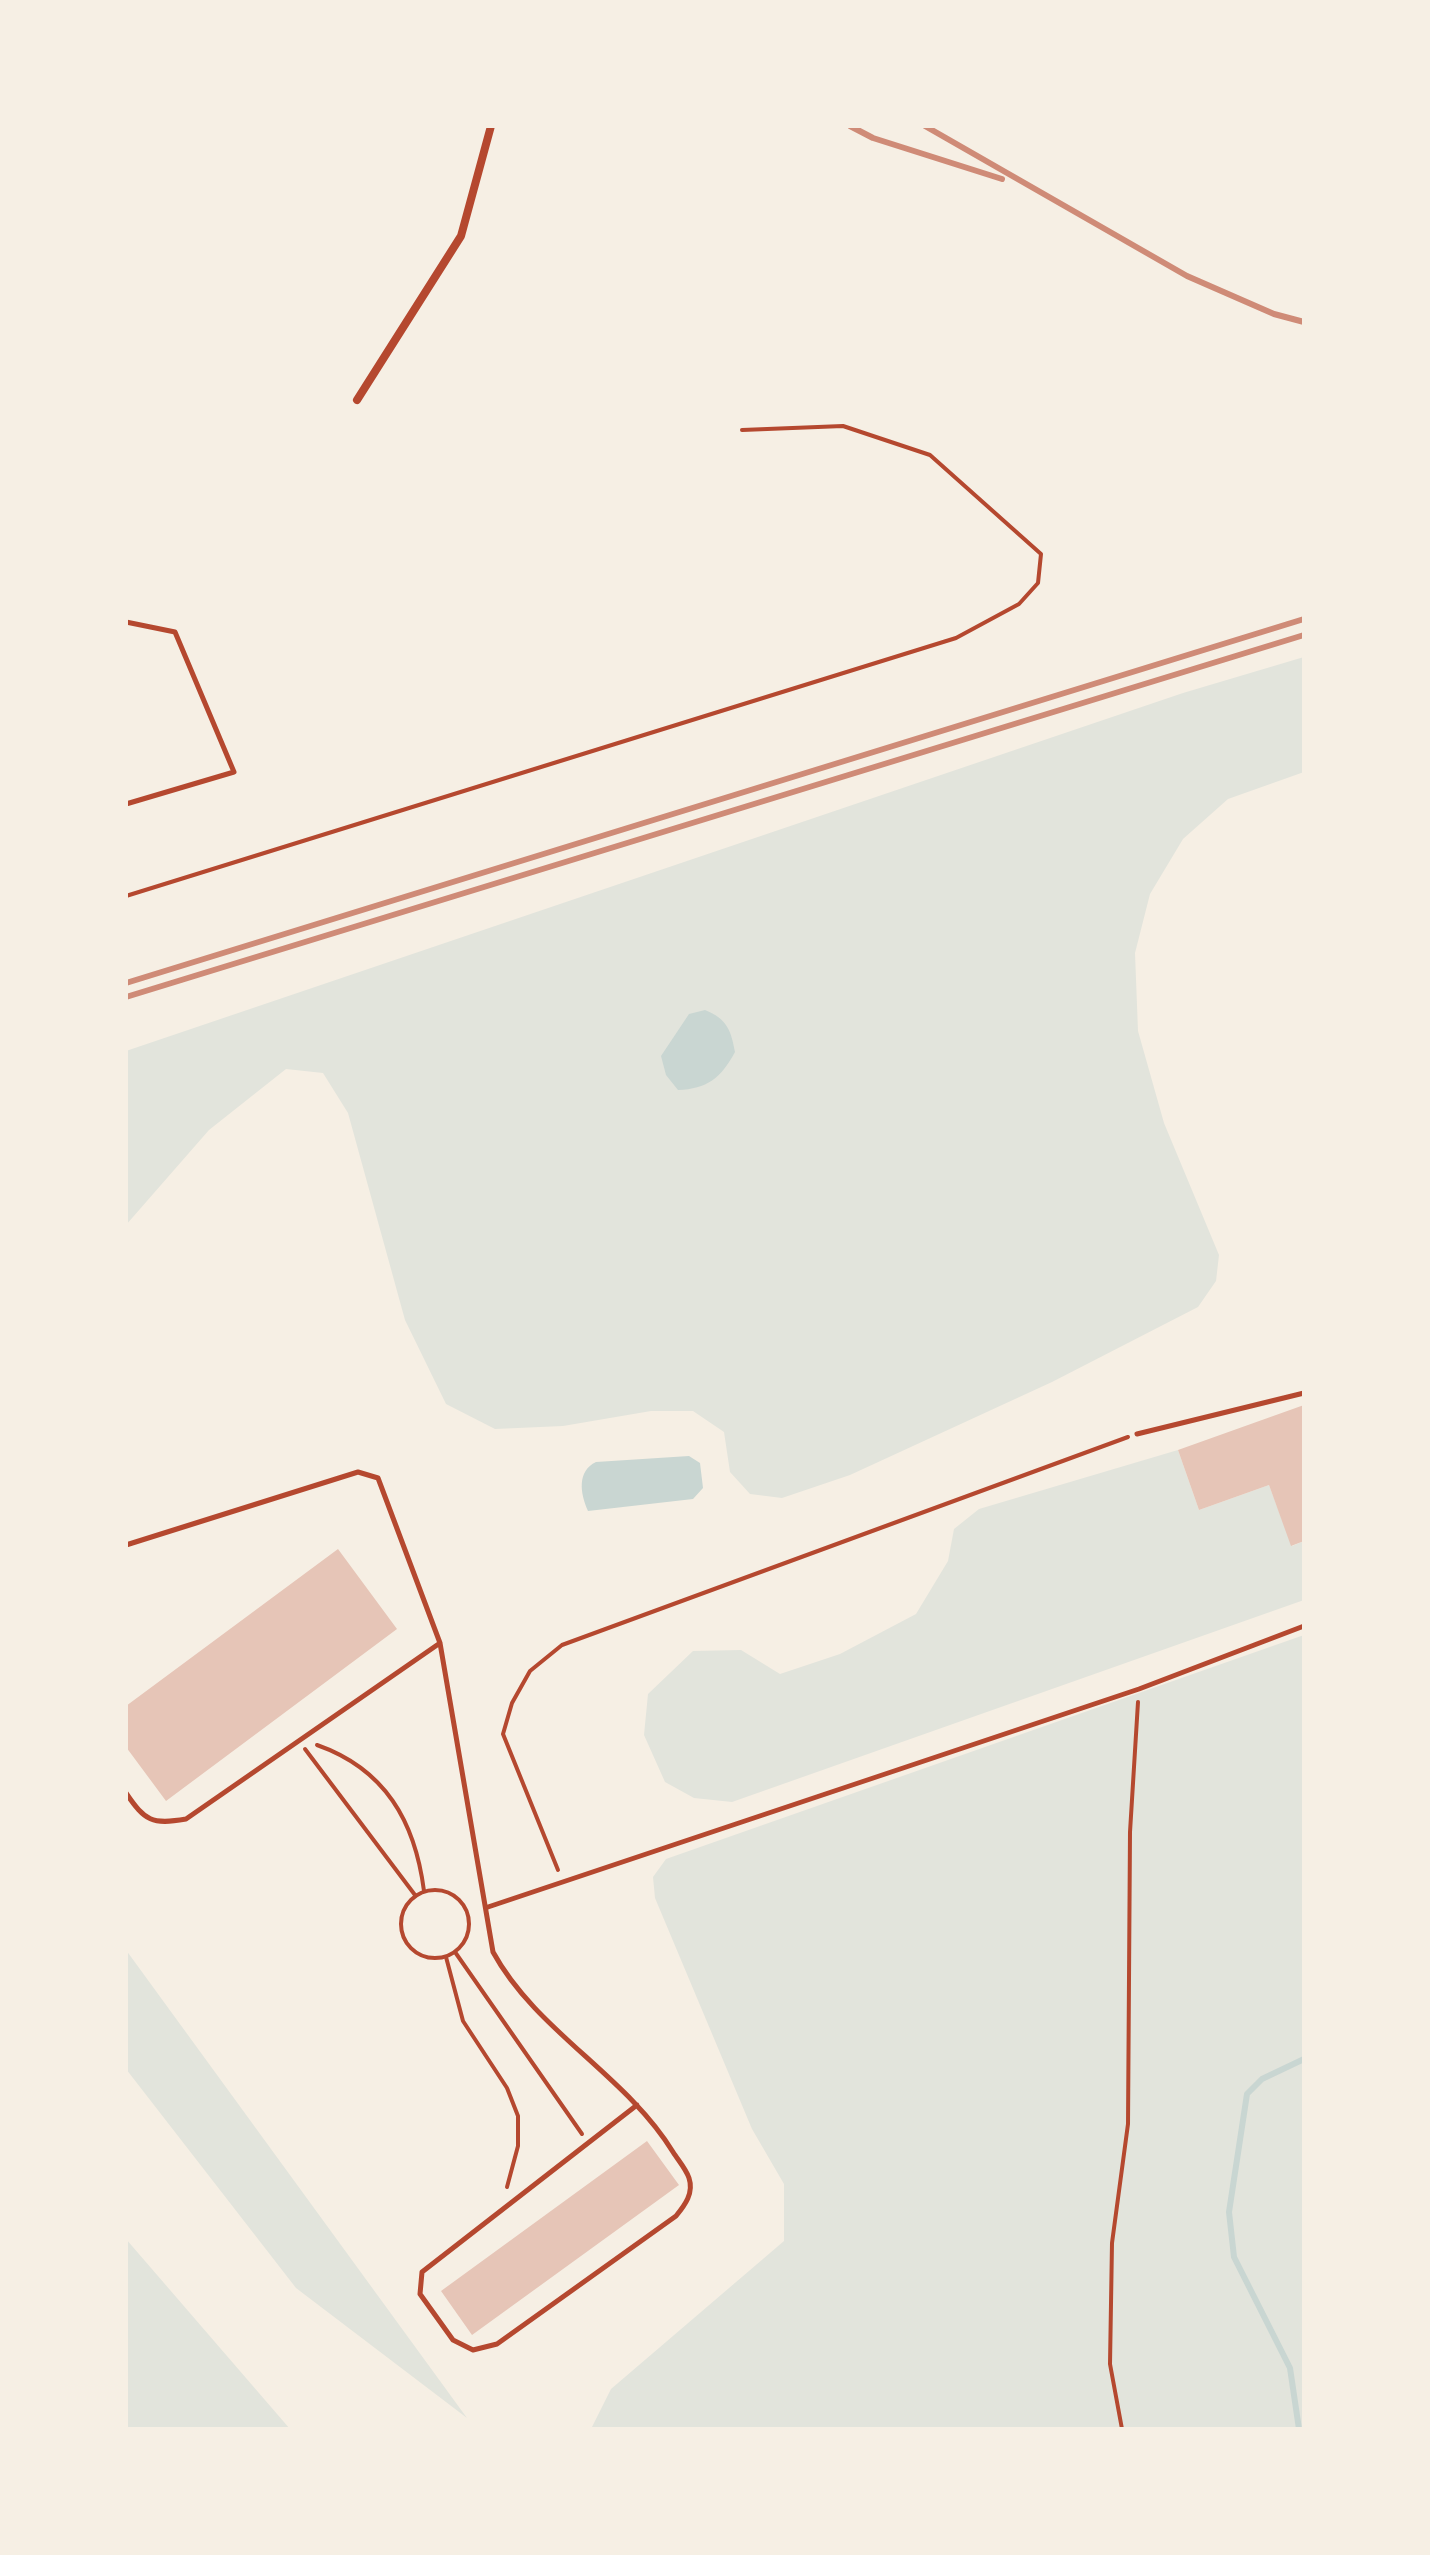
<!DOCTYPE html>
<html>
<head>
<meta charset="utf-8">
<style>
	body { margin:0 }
	#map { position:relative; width:1430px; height:2555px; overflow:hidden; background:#f6efe4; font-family:"Work Sans",sans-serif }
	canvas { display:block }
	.frame { position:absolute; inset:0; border:128px solid #f6efe4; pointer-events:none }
</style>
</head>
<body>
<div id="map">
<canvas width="1430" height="2555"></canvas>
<div class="frame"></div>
</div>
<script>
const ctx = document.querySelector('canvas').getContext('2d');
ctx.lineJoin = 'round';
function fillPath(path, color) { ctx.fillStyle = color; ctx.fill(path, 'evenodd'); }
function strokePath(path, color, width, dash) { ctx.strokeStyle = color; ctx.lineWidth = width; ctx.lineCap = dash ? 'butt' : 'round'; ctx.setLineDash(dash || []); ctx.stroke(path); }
fillPath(new Path2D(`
	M1304,657V772L1228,799L1183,839L1150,894L1135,953L1138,1031L1164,1123L1219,1255L1216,1281L1198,1307L1052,1382L850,1475L782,1498L750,1494L730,1472L724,1432L693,1411H651L563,1426L495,1429L446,1404L405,1320L348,1113L323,1073L286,1069L209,1130L126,1225V1051L1183,693Z
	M1178,1450L1199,1510L1269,1485L1292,1546L1304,1541V1600L732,1802L694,1798L665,1782L644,1735L648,1694L693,1651L741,1650L780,1674L840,1654L916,1614L948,1561L954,1529L979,1509Z
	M1304,1635V2429H591L611,2389L784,2241V2184L752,2129L655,1898L653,1877L666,1859Z
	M126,1950L467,2418L296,2288L126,2069Z
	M126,2239L290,2429H126Z`), '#e2e4dc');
fillPath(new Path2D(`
	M705,1010C727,1019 731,1030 735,1052C721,1078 707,1089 678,1090L666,1075L661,1056L689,1014Z
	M689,1456L700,1463L703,1488L693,1499L588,1511C580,1493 577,1471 596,1462Z`), '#c9d6d2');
strokePath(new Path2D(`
	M1299,2429L1290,2368L1234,2257L1229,2212L1247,2094L1262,2079L1304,2059`), '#c9d6d2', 6);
fillPath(new Path2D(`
	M1304,1405V1541L1291,1546L1269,1485L1199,1510L1178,1450Z
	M338,1549L397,1629L166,1801L126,1747V1706Z
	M647,2141L679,2185L472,2335L441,2291Z`), '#e6c5b7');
strokePath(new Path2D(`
	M126,896L956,638L1019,604L1038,583L1041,554L930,455L843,426L742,430
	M317,1745C385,1769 415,1821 424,1891
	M305,1749L415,1895
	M558,1870L503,1734L512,1703L530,1671L562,1645L1128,1437
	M401 1924a34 34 0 1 1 68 0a34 34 0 1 1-68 0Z
	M455,1952L582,2134
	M446,1957L463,2021L507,2088L518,2116V2146L507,2187
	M1122,2429L1110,2364L1112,2243L1128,2124L1130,1832L1138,1702`), '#b5482f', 4);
strokePath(new Path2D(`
	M126,622L175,632L234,772L126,804
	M1137,1434L1304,1393
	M126,1545L358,1472L378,1478L440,1643L493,1952C536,2031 626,2075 673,2152C678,2160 686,2169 689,2178C694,2193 685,2205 676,2216L497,2344L473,2350L453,2340L420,2294L422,2272L637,2105
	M126,1793C145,1821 152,1825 186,1819L440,1643
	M488,1907L1139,1689L1304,1626`), '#b5482f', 5);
strokePath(new Path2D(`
	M357,400L461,236L491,126`), '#b5482f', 8);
strokePath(new Path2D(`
	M850,126L873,138L1002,179
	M925,126L1187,276L1274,314L1304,322
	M126,983L1304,619
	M126,997L1304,635`), '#cf8b77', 6);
</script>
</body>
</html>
